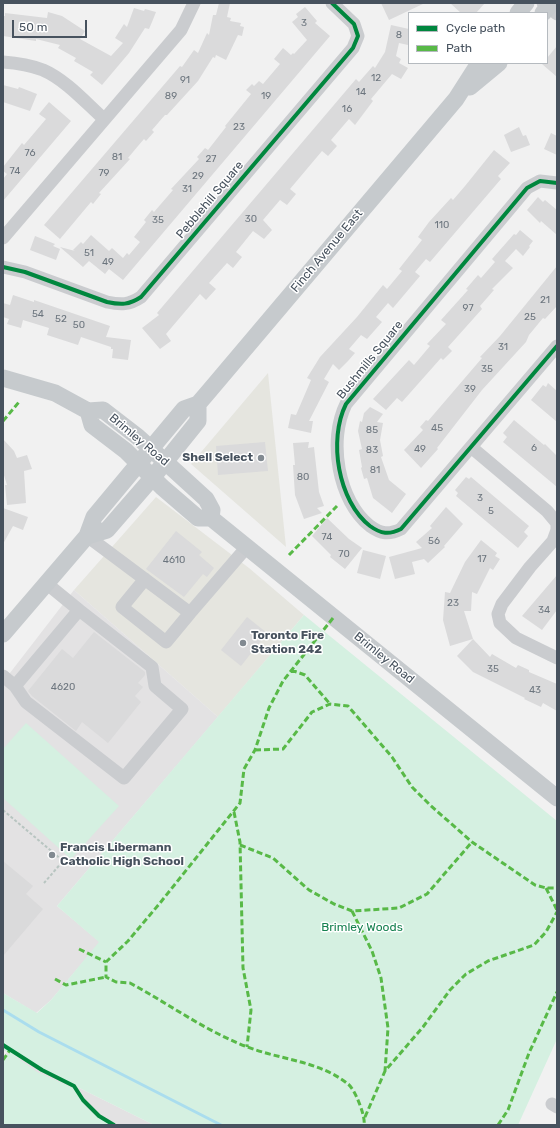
<!DOCTYPE html>
<html>
<head>
<meta charset="utf-8">
<style>
	body { margin:0 }
	#map { position:relative; width:560px; height:1128px; overflow:hidden; background:#f1f1f1; font-family:Rubik,sans-serif }
	canvas { display:block }
	.frame { position:absolute; inset:0; border:4px solid #47525e; pointer-events:none }
	.legend { position:absolute; left:408px; top:12px; width:140px; height:52px; box-sizing:border-box; background:#fff; border:1px solid #b5babf; margin:0; padding:5px 7px; list-style:none; font-size:12px; color:#47525e }
	.legend li { display:flex; align-items:center; gap:8px; height:20px }
	.legend b { width:20px; border:1px solid #b5babf }
	.scale { position:absolute; left:12px; top:20px; width:75px; height:18px; box-sizing:border-box; border:2px solid #47525e; border-top:0; padding-left:5px; font-size:12px; line-height:14px; white-space:nowrap; color:#47525e; -webkit-text-stroke:3px #fff; paint-order:stroke }
</style>
</head>
<body>
<div id="map">
<canvas width="560" height="1128"></canvas>
<div class="frame"></div>
<ul class="legend">
<li><b style="height:5px;background:#00873e"></b>Cycle path</li>
<li><b style="height:5px;background:#58b947"></b>Path</li>
</ul>
<div class="scale">50 m</div>
</div>
<script>
const ctx = document.querySelector('canvas').getContext('2d');
ctx.lineJoin = 'round';
function fillPath(path, color) { ctx.fillStyle = color; ctx.fill(path, 'evenodd'); }
function strokePath(path, color, width, dash) { ctx.strokeStyle = color; ctx.lineWidth = width; ctx.lineCap = dash ? 'butt' : 'round'; ctx.setLineDash(dash || []); ctx.stroke(path); }
function write(font, color, halo, rows, align = 'center') {
  ctx.font = font + ' Rubik,sans-serif'; ctx.lineWidth = 3; ctx.setLineDash([]); ctx.textBaseline = 'middle'; ctx.strokeStyle = halo; ctx.fillStyle = color; for (const [text, x, y, turn = 0] of rows) {
    ctx.save(); ctx.translate(x, y); ctx.rotate((+turn || 0) * Math.PI / 180); ctx.textAlign = isNaN(turn) ? turn : align; if (halo) ctx.strokeText(text, 0, 0); ctx.fillText(text, 0, 0); ctx.restore();
  }
}
fillPath(new Path2D(`
	M268,373L286,547L191,464Z
	M156,497L249,568L304,615L218,717L74,590Z`), '#e5e5df');
fillPath(new Path2D(`
	M74,590L218,717L57,906L100,942L51,1000L36,1013L3,993V682Z
	M7,1052L9,1053L154,1125H3V1057Z`), '#e3e2e3');
fillPath(new Path2D(`
	M304,615L557,821V1039L518,1125H154L13,1055L37,1072L75,1089L86,1107L97,1117L111,1125H3V1062L9,1053L3,1050V993L37,1013L51,1000L99,942L57,906Z
	M26,723L119,806L71,859L3,798V749Z`), '#d5f0e1');
strokePath(new Path2D(`
	M3,1010L39,1032L221,1125`), '#ade', 3);
fillPath(new Path2D(`
	M219,3H230L227,17L231,18L230,21L241,23L240,26L244,27L242,36L238,35L237,37L226,60L216,55L215,58L213,57L198,81L167,115H165L152,130L154,132L146,141L144,139L138,146L128,158L130,159L99,193L101,194L93,204L91,202L60,239L44,225L180,66L182,67L194,50L198,53L207,33L209,35L213,15H216Z
	M381,3H425L389,20Z
	M450,3H485L476,13H461Z
	M305,7L317,21L315,23L330,36L123,280L109,269L105,274L89,261L83,267L60,247L75,251L73,250L81,242L83,244L91,235L109,251L112,248L123,258L127,253L129,255L140,242L134,237L146,222L144,220L152,210L154,212L173,190L171,189L199,159L197,157L205,148L208,150L226,127L225,126L251,94L246,90L252,84L254,86L259,81L263,84L280,64L274,59L283,48L291,55L293,53L294,54L307,40L292,22L298,17L296,14Z
	M134,8L144,11L145,9L156,12L152,22L149,29L145,28L129,53L102,85L90,75L93,72L74,61L76,58L58,48L60,45L36,39V41L3,36V16H5V13L47,18L48,12L62,16L85,31L80,39L111,56L123,43L115,38L124,24L127,27Z
	M391,25L409,29L408,45L399,43L396,56L401,59L399,63L408,68L401,79L392,74L371,99L373,101L355,125L349,119L331,140L337,146L328,156L322,151L290,189L296,194L287,205L280,200L263,220L272,230L264,239L253,231L236,252L242,257L233,268L227,263L209,283L216,289L206,300L200,294L166,334L171,341L160,349L142,328L159,315L157,313L356,79L359,82L373,66L375,68L385,52Z
	M557,46V77L542,64L547,63V58Z
	M3,85L18,89L19,87L37,94L30,111L3,102Z
	M49,102L71,121L3,201V179L7,174L3,171V167L22,143L24,145L46,119L39,114Z
	M519,127L523,136L526,135L530,145L511,152L504,135Z
	M551,133L557,136V155L544,149Z
	M494,150L510,163L498,176L501,179L430,262L426,259L415,272L420,276L393,308L388,303L376,317L382,322L367,339L361,335L349,349L355,353L348,361L339,370L333,364L324,379L329,382L309,421H313L311,433L288,428L291,414L296,415L311,380L307,378L320,357L357,317L383,285L387,289L402,271L399,269L422,240L418,237L429,222L451,198L453,200L465,186Z
	M538,197L543,202L545,200L557,210V235L541,221L540,223L527,210Z
	M520,230L533,241L529,246L530,247L523,256L516,249L505,261L513,268L492,289L494,290L480,306L482,309L448,347L452,351L443,360L441,358L402,402L397,398L386,410L373,399L409,360L414,365L430,346L427,344L446,324L441,320L468,290L466,289L478,275L481,278L495,262L492,259L514,234L516,235Z
	M35,236L55,244L53,246L60,249L56,260L30,250Z
	M557,266V306L545,319L543,318L529,335L526,342L482,390L437,448L438,449L421,468L404,450L423,430L420,427L426,420L428,421L482,358L480,357L500,336Z
	M13,295L34,302V300L110,326L106,337L131,340L128,360L112,358L113,349H111V347L81,337L78,345L47,335L49,328L23,320L21,328L7,324L9,319L3,317V303L10,305Z
	M548,383L557,391V422L531,400L543,385L546,387Z
	M370,407L383,414L377,422L383,423L380,440L383,456L381,457L389,480L406,494L392,513L373,498L367,478L364,479L361,468L362,467L359,450L362,449L358,431L360,421L362,422L364,413Z
	M514,420L544,445L545,444L557,456V487L503,442L507,437L503,433Z
	M3,439L14,451L17,458L27,455L32,469L24,471L26,503L7,505L5,485H7L3,472Z
	M265,442L268,471L218,475L216,446Z
	M309,442L308,448L314,447L319,492L324,506L317,508L322,513L304,519L295,495L293,465H295L293,443Z
	M466,477L469,479L471,477L529,526L524,532L528,536L518,548L456,496L458,493L455,490Z
	M446,507L463,524L444,546L445,547L428,563L424,559L412,562L415,574L395,579L389,557L422,548L416,542L432,528L430,526Z
	M3,508L28,517L23,530L13,526L3,544Z
	M327,518L349,539L362,548L345,569L330,557L331,555L312,536Z
	M176,531L202,552L199,555L214,568L207,577L203,574L184,597L146,569Z
	M481,540L497,553L495,556L500,559L493,570L490,568L477,594L472,592L471,611H464L473,639L450,646L443,620L445,592L450,593L465,562Z
	M363,550L386,556L380,579L357,573Z
	M557,575V610L542,630L522,616Z
	M247,617L267,633L241,666L221,650Z
	M94,632L145,672V675L138,683L143,687L135,696L141,702L108,743L82,722L76,731L32,696L28,691L62,649L73,658Z
	M473,639L490,657L492,654L516,668L518,665L529,670V672L557,684V711L543,703L541,707L524,699L525,698L473,672L457,656Z
	M3,861L33,886L26,894L43,909L3,956Z`), '#dadadb');
strokePath(new Path2D(`
	M3,810L63,861L44,883`), '#b8c5c1', 2, [3, 2]);
strokePath(new Path2D(`
	M543,3L557,14
	M3,62C17,63 30,65 43,70C66,80 86,103 104,119
	M557,183L540,181L527,188L346,404C328,440 338,501 370,526C381,534 389,535 401,529L557,346
	M3,238L181,30L194,3
	M3,267L25,272L107,302C121,305 129,305 141,297L353,48L358,36L354,24L332,3
	M471,447L547,511L557,523V529
	M557,530L553,541L530,567L502,604L498,614L500,623L516,638L557,658
	M87,536L190,613L246,548
	M145,579L122,607L166,642L190,613
	M3,676L15,686L79,610L46,583
	M15,686L26,702L124,778L182,709L155,686L152,667L79,610
	M552,1104L557,1107`), '#cacccf', 13);
strokePath(new Path2D(`
	M518,13L526,3
	M543,13L552,3
	M470,87L499,63
	M3,378L55,393L88,411L103,410L138,437L206,499L212,510L211,518
	M88,411L92,425L126,451L162,487L198,518H211L557,798
	M87,536L107,530L153,477L198,421V404
	M3,634L87,536L94,517L184,409L198,404L210,390L456,99L479,63`), '#c6cacd', 17);
strokePath(new Path2D(`
	M3,421L19,402
	M289,555L337,506
	M333,618L283,681L269,708L255,750L244,769L240,803L160,903L128,941L106,962V977L116,982L130,983C169,1004 204,1030 245,1046C279,1060 318,1060 348,1084C355,1089 366,1117 364,1125
	M291,670L305,675L330,704
	M255,750L283,749L312,712L330,704L348,706L392,757L412,787L430,805L472,842L535,885L546,888H557
	M234,812L240,842L243,968L251,1010L247,1047
	M240,845L273,858L309,890L334,904L352,911L399,908L427,894L472,842
	M546,888L557,910
	M352,911L372,951L381,978L388,1028L385,1071
	M79,949L106,962
	M55,979L66,985L106,977
	M3,1060L10,1050
	M365,1117L385,1071L423,1027L450,990L466,974L488,961L534,945L546,932L557,912
	M498,1125L508,1110L529,1053L557,992`), '#58b947', 3, [6, 3]);
strokePath(new Path2D(`
	M557,183L540,181L527,188L346,404C328,440 338,501 370,526C381,534 389,535 401,529L557,346
	M3,267L25,272L107,302C121,305 129,305 141,297L353,48L358,36L354,24L332,3
	M3,1045L42,1070L74,1086L83,1100L99,1116L114,1125`), '#00873e', 4);
for (const [x, y, r, color] of [
	[261,458,4,"#828a91"],
	[243,643,4,"#828a91"],
	[52,855,4,"#828a91"]
]) { const dot = new Path2D(); dot.arc(x, y, r, 0, 2 * Math.PI); ctx.fillStyle = color; ctx.fill(dot); strokePath(dot, '#fff', 1.5); }
write('10px', '#6c757e', null, [
	["3",304,23],
	["8",399,35],
	["12",376,78],
	["91",185,80],
	["14",361,92],
	["89",171,96],
	["19",266,96],
	["16",347,109],
	["23",239,127],
	["76",30,153],
	["81",117,157],
	["27",211,159],
	["74",15,171],
	["79",104,173],
	["29",198,176],
	["31",187,189],
	["30",251,219],
	["35",158,220],
	["110",442,225],
	["51",89,253],
	["49",108,262],
	["21",545,300],
	["97",468,308],
	["54",38,314],
	["25",530,317],
	["52",61,319],
	["50",79,325],
	["31",503,347],
	["35",487,369],
	["39",470,389],
	["45",437,428],
	["85",372,430],
	["6",534,448],
	["49",420,449],
	["83",372,450],
	["81",375,470],
	["80",303,477],
	["3",480,498],
	["5",491,511],
	["74",327,537],
	["56",434,541],
	["70",344,554],
	["17",482,559],
	["4610",174,560],
	["23",453,603],
	["34",544,610],
	["35",493,669],
	["4620",63,687],
	["43",535,690]
]);
write('12px', '#47525e', '#fff', [
	["Pebblehill Square",210,200,-50],
	["Finch Avenue East",327,251,-50],
	["Bushmills Square",370,360,-51],
	["Brimley Road",139,440,40],
	["Brimley Road",384,658,39]
]);
write('bold 12px', '#47525e', '#fff', [
	["Shell Select",253,458,"right"],
	["Toronto Fire",251,636],
	["Station 242",251,650],
	["Francis Libermann",60,848],
	["Catholic High School",60,862]
], 'left');
write('12px', '#168150', '#fff', [
	["Brimley Woods",362,928]
]);
</script>
</body>
</html>
